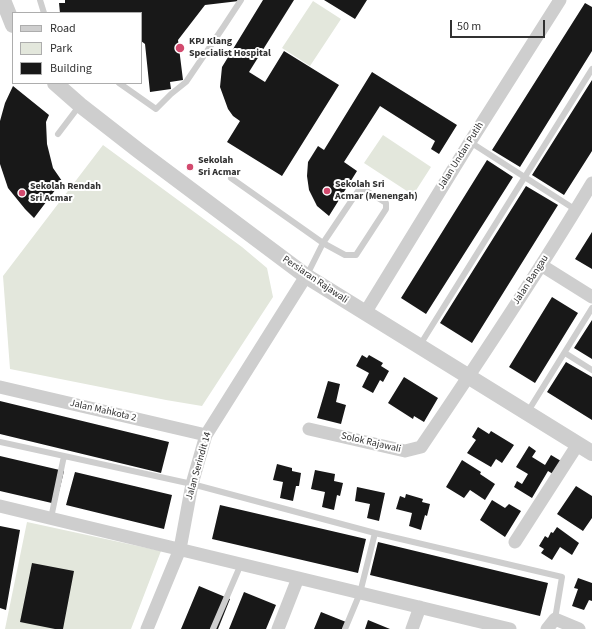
<!DOCTYPE html>
<html>
<head>
<meta charset="utf-8">
<style>
	body { margin:0 }
	#map { position:relative; width:592px; height:629px; overflow:hidden; background:#fff; font-family:"Source Sans 3",sans-serif }
	canvas { display:block }
	.legend { position:absolute; left:12px; top:12px; width:130px; height:72px; box-sizing:border-box; background:#fff; border:1px solid #adadad; margin:0; padding:5px 7px; list-style:none; font-size:12px; color:#313131 }
	.legend li { display:flex; align-items:center; gap:8px; height:20px }
	.legend b { width:20px; border:1px solid #adadad }
	.scale { position:absolute; left:450px; top:20px; width:95px; height:18px; box-sizing:border-box; border:2px solid #313131; border-top:0; padding-left:5px; font-size:12px; line-height:14px; white-space:nowrap; color:#313131; -webkit-text-stroke:3px #fff; paint-order:stroke }
</style>
</head>
<body>
<div id="map">
<canvas width="592" height="629"></canvas>
<ul class="legend">
<li><b style="height:5px;background:#cecece"></b>Road</li>
<li><b style="height:11px;background:#e3e7dc"></b>Park</li>
<li><b style="height:11px;background:#181818"></b>Building</li>
</ul>
<div class="scale">50 m</div>
</div>
<script>
const ctx = document.querySelector('canvas').getContext('2d');
ctx.lineJoin = 'round';
function fillPath(path, color) { ctx.fillStyle = color; ctx.fill(path, 'evenodd'); }
function strokePath(path, color, width, dash) { ctx.strokeStyle = color; ctx.lineWidth = width; ctx.lineCap = dash ? 'butt' : 'round'; ctx.setLineDash(dash || []); ctx.stroke(path); }
function write(font, color, halo, rows, align = 'center') {
  ctx.font = font + ' "Source Sans 3",sans-serif'; ctx.lineWidth = 4; ctx.setLineDash([]); ctx.textBaseline = 'middle'; ctx.strokeStyle = halo; ctx.fillStyle = color; for (const [text, x, y, turn = 0] of rows) {
    ctx.save(); ctx.translate(x, y); ctx.rotate((+turn || 0) * Math.PI / 180); ctx.textAlign = isNaN(turn) ? turn : align; if (halo) ctx.strokeText(text, 0, 0); ctx.fillText(text, 0, 0); ctx.restore();
  }
}
fillPath(new Path2D(`
	M313,1L341,19L310,66L282,48Z
	M383,135L431,167L413,195L364,163Z
	M103,145L242,247L267,268L273,297L202,406L166,400L10,369L3,276Z
	M27,522L161,551L131,629H5Z`), '#e3e7dc');
fillPath(new Path2D(`
	M65,0H239V1L205,5L178,40L183,80L170,82L171,89L150,92L145,44L141,41V13H60L59,3H65Z
	M263,0H294L249,72L265,82L284,51L339,85L282,176L227,142L240,121L233,116L228,109L220,87L222,67Z
	M324,0H367L355,19Z
	M585,3L592,7V51L520,167L492,150Z
	M372,72L457,125L439,154L431,149L435,141L380,106L344,162L357,171L329,216L317,206L309,190L307,176L308,162L318,146L324,150Z
	M592,80V151L564,195L532,175Z
	M13,86L49,115L46,122L47,144L53,168L62,181L34,218L25,209L8,188L0,164V121L5,103Z
	M487,160L513,177L426,314L401,298Z
	M526,186L558,205L472,343L440,323Z
	M592,232V269L575,259Z
	M552,297L578,313L535,383L509,367Z
	M592,320V359L574,348Z
	M362,355L367,358L369,355L383,363L381,366L389,371L383,382L380,380L373,393L362,387L369,373L356,366Z
	M566,362L592,377V420L547,392Z
	M404,377L438,398L424,422L414,416L413,419L388,403Z
	M328,381L340,384L336,402L346,405L341,424L317,418Z
	M0,401L169,442L161,473L0,434Z
	M478,427L489,434L491,431L514,445L502,463L496,459L491,467L467,453L476,440L472,437Z
	M529,446L536,451L532,457L545,465L551,455L561,461L553,474L548,471L532,498L514,487L517,481L522,484L528,474L516,467Z
	M0,456L64,471L56,504L0,491Z
	M462,460L481,472L480,474L495,484L485,500L470,490L464,498L446,487Z
	M277,464L292,468V471L301,473L299,486H296L293,501L280,498L283,482L273,480Z
	M315,470L335,474L334,481L343,483L340,496L337,495L334,510L322,507L325,492L311,489Z
	M75,472L172,495L164,529L66,505Z
	M576,486L592,496V518L583,531L557,514Z
	M357,487L385,493L379,521L367,518L370,504L355,501Z
	M406,494L423,499L422,502L430,504L427,516L425,515L421,530L409,526L412,513L396,509L400,496L405,498Z
	M492,500L505,508L509,504L521,511L505,537L480,520Z
	M220,505L366,539L358,573L212,539Z
	M0,526L20,530L6,610L0,608Z
	M557,527L579,543L572,555L560,547L552,560L541,553L544,549L539,546L545,536L548,538L551,532L553,533Z
	M378,542L548,583L540,616L370,575Z
	M32,563L74,571L63,629H55L20,622Z
	M578,578L592,583V601L589,600L584,610L572,606L578,589L574,588Z
	M199,586L230,599L218,629H181Z
	M244,592L276,605L266,629H229Z
	M321,612L346,622L343,629H314Z
	M368,620L390,629H365Z`), '#181818');
strokePath(new Path2D(`
	M40,0L44,13
	M119,83L156,109L171,94L186,82L224,26L241,0
	M58,134L80,105
	M470,142L576,210
	M231,178L323,243L345,255H356L386,209V203L365,190L358,191L323,243L307,275
	M420,345L592,69
	M565,353L592,370
	M527,413L592,308
	M0,442L192,484L375,533L562,577L555,619
	M51,518L64,456
	M213,629L241,564
	M345,629L360,593L375,533`), '#cecece', 6);
strokePath(new Path2D(`
	M541,265L592,297
	M365,313L470,142L560,0
	M0,387L206,435
	M309,429L405,451L421,447C480,360 538,273 592,183
	M0,506L510,629
	M515,542L578,444
	M147,629L180,549L192,484L206,435L306,276
	M278,629L298,578
	M412,629L420,607
	M547,629L555,619L579,629`), '#cecece', 13);
strokePath(new Path2D(`
	M3,0L13,25
	M55,83L80,105L139,151L306,276L592,453`), '#cecece', 16);
for (const [x, y, r, color] of [
	[180,48,5,"#d24a6e"],
	[190,167,4,"#d24a6e"],
	[327,191,4,"#d24a6e"],
	[22,193,4,"#d24a6e"]
]) { const dot = new Path2D(); dot.arc(x, y, r, 0, 2 * Math.PI); ctx.fillStyle = color; ctx.fill(dot); strokePath(dot, '#fff', 1.5); }
write('bold 10px', '#313131', '#fff', [
	["KPJ Klang",189,42],
	["Specialist Hospital",189,54],
	["Sekolah",198,161],
	["Sri Acmar",198,173],
	["Sekolah Sri",335,185],
	["Acmar (Menengah)",335,197],
	["Sekolah Rendah",30,187],
	["Sri Acmar",30,199]
], 'left');
write('10px', '#313131', '#fff', [
	["Jalan Undan Putih",461,156,-58],
	["Persiaran Rajawali",315,280,34],
	["Jalan Bangau",531,280,-57],
	["Jalan Mahkota 2",103,411,13],
	["Solok Rajawali",371,443,13],
	["Jalan Serindit 14",199,466,-74]
]);
</script>
</body>
</html>
